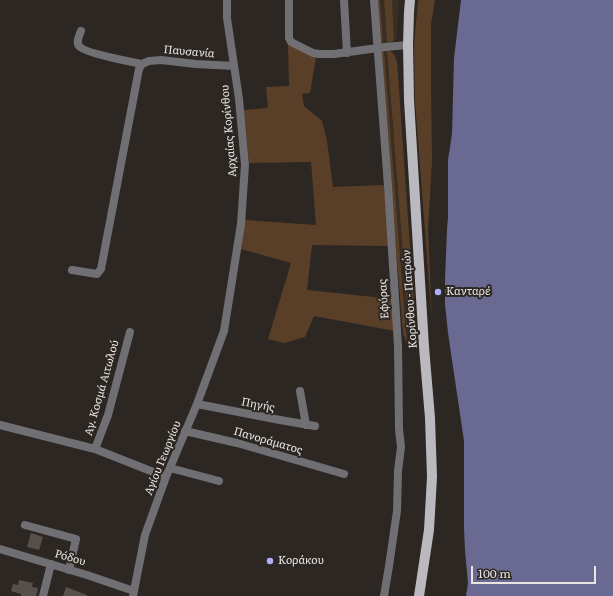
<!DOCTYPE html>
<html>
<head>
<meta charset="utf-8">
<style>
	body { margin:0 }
	#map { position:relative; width:613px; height:596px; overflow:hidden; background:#2c2723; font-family:Literata,serif }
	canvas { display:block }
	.scale { position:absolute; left:471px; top:566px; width:125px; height:18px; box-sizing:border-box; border:2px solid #e8e5e2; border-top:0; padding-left:5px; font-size:12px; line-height:14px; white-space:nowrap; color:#e8e5e2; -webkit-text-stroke:3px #2c2723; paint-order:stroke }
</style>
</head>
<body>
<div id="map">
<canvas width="613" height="596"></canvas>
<div class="scale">100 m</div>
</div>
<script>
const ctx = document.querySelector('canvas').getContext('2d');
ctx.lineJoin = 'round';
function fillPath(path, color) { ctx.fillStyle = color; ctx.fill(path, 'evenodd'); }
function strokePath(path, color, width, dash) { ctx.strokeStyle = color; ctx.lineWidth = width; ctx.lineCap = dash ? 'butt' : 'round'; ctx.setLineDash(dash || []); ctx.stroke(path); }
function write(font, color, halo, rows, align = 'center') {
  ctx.font = font + ' Literata,serif'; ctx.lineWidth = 4; ctx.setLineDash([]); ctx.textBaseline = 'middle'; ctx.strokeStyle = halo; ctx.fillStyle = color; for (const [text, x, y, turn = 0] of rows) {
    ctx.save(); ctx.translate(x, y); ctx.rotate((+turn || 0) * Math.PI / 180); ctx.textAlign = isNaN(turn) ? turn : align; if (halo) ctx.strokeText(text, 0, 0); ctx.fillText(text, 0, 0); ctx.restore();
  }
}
fillPath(new Path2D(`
	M380,0H384L387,43H383Z
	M392,0H399L397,38L394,41Z
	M384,50H387L410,344H407Z`), '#382e25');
fillPath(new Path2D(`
	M376,0H380L383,43L380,40Z
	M384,0H392L394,41L387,43Z
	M418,0H435L431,24V86L432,161L428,230L432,322L415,101L414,46Z
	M288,44L316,58L310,93L302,94L304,106L322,121L327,141L333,187L384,185L389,246L312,245L307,290L393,299L395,331L314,316L305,337L284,343L268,339L291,263L241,249L245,220L316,225L311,162L249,163L244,110L268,108L266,87L289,86Z
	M384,50L407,344L403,333L380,55L382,51Z
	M387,50C393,52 395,55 397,61L416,332C415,337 414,340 410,344Z`), '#5a3f28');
fillPath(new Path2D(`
	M461,0H613V596H466L468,583L465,551L464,528V441L448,333L445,304V280L447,229L448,218V160L452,134L454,58Z`), '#6a6992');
fillPath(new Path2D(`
	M31,533L43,537L39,550L27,547Z
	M19,580L33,583L32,587L38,588L36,596H21V594L11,591L13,584L18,585Z
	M66,587L87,595V596H63Z`), '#56504c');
strokePath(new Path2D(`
	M289,0V38L291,42L313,53L319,54H334L385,47L408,45
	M344,0L347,53
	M374,0L388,186L398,346L399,429L401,447L398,471L397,511L389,566L384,596
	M81,31C79,36 76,42 79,46C83,53 132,62 142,64
	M72,270L97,274L101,269L139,69L142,64L149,61L161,60L196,64L234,66
	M300,391L306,425
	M197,404L280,420L315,426
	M0,425L95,449L166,477
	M185,431L237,443L344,474
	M95,449L108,415L130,332
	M170,468L219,481
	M25,525L76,539L69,570
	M0,549L87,575L134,591
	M43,596L51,564
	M133,596L145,535L166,477L197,404L224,331L241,224L245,165L239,99L227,18V0`), '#707074', 8);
strokePath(new Path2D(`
	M410,0L409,12L408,45L409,100L424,347L430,418L432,477L429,530L419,596`), '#b9b9bf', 10);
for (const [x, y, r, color] of [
	[438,292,4,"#b0aefa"],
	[270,561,4,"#b0aefa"]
]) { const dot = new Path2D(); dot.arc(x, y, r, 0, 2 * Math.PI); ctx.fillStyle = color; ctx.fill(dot); strokePath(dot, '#2c2723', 1.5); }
write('11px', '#e8e5e2', '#2c2723', [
	["Παυσανία",189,52,5],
	["Αρχαίας Κορίνθου",229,131,-95],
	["Εφύρας",384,299,-94],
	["Κορίνθου - Πατρών",410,299,-94],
	["Αγ. Κοσμά Αιτωλού",102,388,-74],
	["Πηγής",258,405,11],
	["Πανοράματος",268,441,16],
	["Αγίου Γεωργίου",163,458,-68],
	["Ρόδου",70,558,16]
]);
write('11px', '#e8e5e2', '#2c2723', [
	["Κανταρέ",446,292],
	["Κοράκου",278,561]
], 'left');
</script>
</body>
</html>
